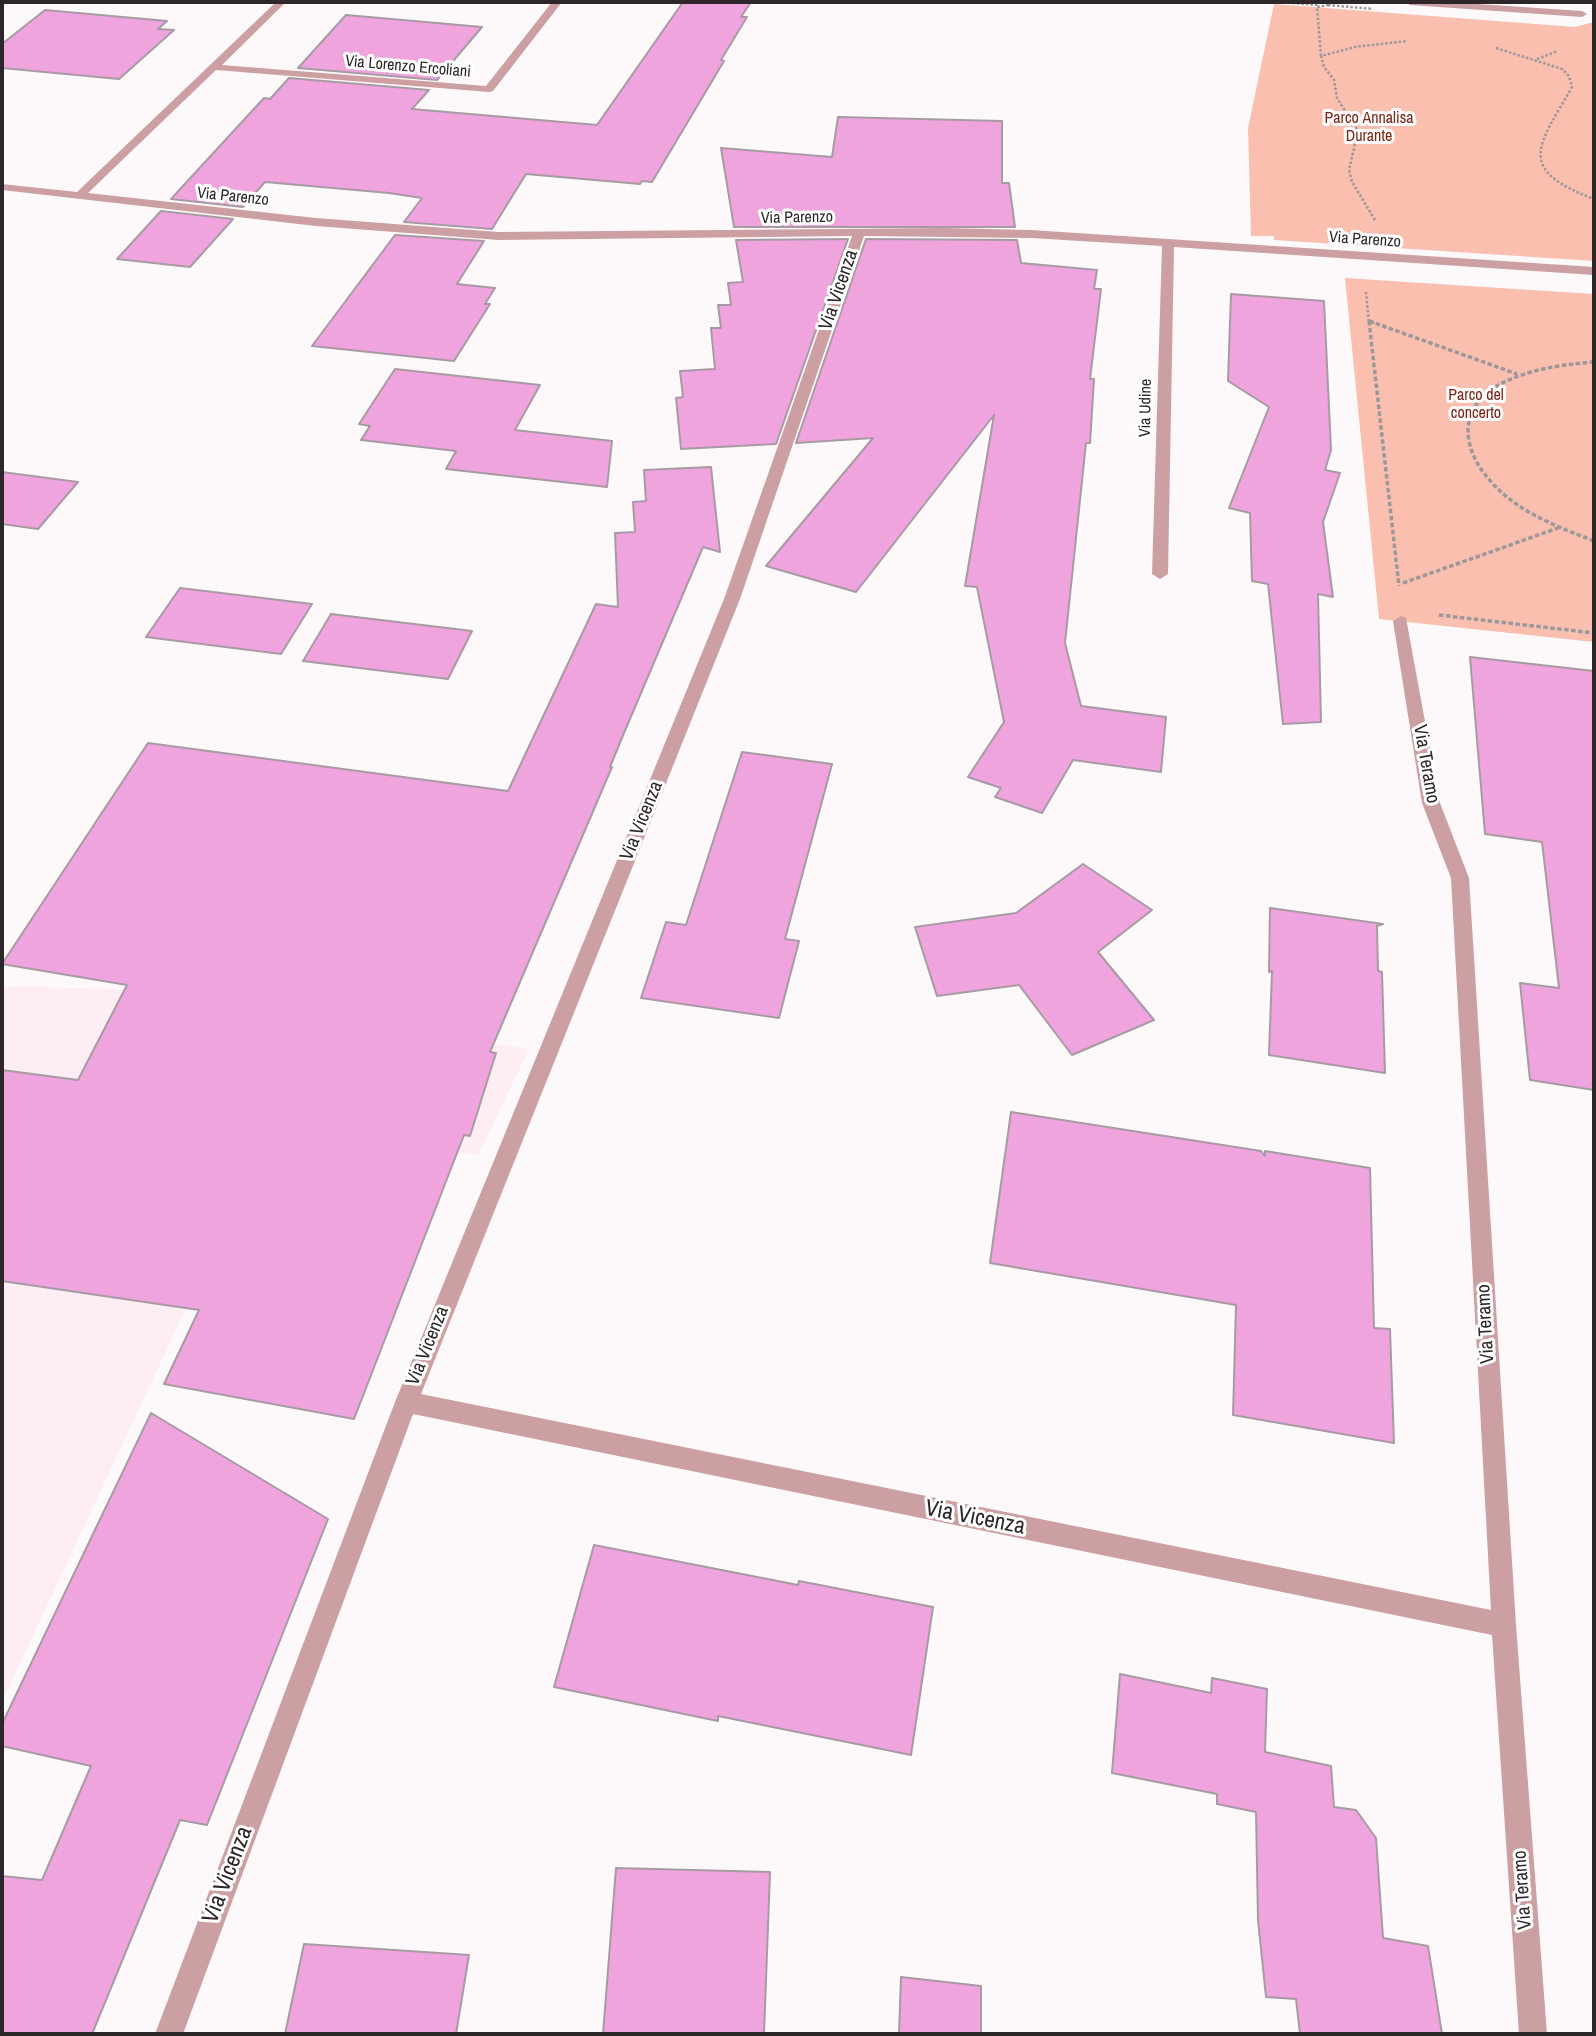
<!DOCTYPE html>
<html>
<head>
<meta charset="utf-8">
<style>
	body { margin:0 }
	#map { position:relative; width:1596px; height:2036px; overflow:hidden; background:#fdf9fa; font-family:"Archivo Narrow",sans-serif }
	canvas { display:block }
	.frame { position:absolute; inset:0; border:4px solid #2e2729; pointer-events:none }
</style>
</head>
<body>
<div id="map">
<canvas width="1596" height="2036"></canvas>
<div class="frame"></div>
</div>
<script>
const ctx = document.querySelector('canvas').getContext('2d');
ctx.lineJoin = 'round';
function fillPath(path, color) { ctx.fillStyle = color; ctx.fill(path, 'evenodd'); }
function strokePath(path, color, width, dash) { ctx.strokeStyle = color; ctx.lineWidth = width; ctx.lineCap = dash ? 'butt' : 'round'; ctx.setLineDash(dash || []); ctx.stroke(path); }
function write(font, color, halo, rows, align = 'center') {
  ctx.font = font + ' "Archivo Narrow",sans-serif'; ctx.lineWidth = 6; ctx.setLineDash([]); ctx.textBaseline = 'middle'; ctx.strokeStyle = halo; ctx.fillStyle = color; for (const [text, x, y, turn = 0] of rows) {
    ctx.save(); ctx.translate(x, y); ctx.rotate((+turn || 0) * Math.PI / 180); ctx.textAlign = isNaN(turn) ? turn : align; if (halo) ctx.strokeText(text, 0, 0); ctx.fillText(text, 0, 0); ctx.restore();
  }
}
fillPath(new Path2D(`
	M2,986L115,989L529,1049L478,1155L273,1122L2,1702Z`), '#feeef3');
fillPath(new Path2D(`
	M1274,4L1575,27L1594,22V261L1274,240V236H1251L1248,128Z
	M1345,278L1594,294V642L1379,619Z`), '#fbbfb0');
const building = new Path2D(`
	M683,2H751L741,17H747L721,60L724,61L652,182L642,181L640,184L526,174L492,229L404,222L422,198L389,193L265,182L243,207L171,199L264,98L270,99L289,78L429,90L412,109L597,125Z
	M45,10L167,21L158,29L174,30L119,79L2,68V44Z
	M346,15L482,27L437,80L298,68Z
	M838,117L1002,121V183H1009L1015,227H734L721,148L832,157Z
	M161,211L233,219L190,267L117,259Z
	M395,235L484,241L457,284L495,288L485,304H490L454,361L312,346Z
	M848,239L776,444L681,449L676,398L683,397L680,371L715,369L711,328H721L718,305H731L728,283L743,282L736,240Z
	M866,239L1017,240L1021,263L1097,270L1094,289H1101L1090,379H1094L1090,443H1086L1065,643L1081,706L1166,717L1161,772L1073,760L1042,813L995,797L1001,788L968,777L1004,722L977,587L965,586L994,415L856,592L766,566L873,438L796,443Z
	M1231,294L1324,301L1331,450L1325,470L1340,473L1323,522L1333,597L1318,594L1321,722L1283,724L1268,584L1252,581L1250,513L1229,508L1269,407L1228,381Z
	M395,369L540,385L515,430L612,441L607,487L446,469L456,451L361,440L370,426L359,424Z
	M711,467L720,552L703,547L624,733L610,767H612L490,1052L496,1053L470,1136L464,1135L354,1419L164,1384L199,1310L2,1281V1070L78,1080L127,985L2,964L148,743L508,791L596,604L618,607L615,533L635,532L633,502L646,501L644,470Z
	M2,472L78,482L38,529L2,524Z
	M180,588L312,604L281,654L146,637Z
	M331,614L472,631L448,679L303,661Z
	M1470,657L1594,671V1090L1530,1080L1520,983L1559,988L1542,842L1485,834Z
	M742,752L832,764L785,939L799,941L779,1018L641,998L666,922L686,925Z
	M1083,864L1152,910L1098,952L1154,1020L1072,1055L1019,985L937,996L915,927L1016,913Z
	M1270,908L1383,924L1377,926L1378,971L1382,972L1385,1073L1269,1055L1272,971L1269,972Z
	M1011,1112L1261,1151L1265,1156V1151L1370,1168L1374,1328L1390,1329L1394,1443L1233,1415L1236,1305L990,1263Z
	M151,1413L328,1519L207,1825L180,1820L92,2034H2V1876L42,1880L91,1766L2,1746V1724Z
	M594,1545L798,1585L799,1581L933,1607L911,1755L718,1716V1721L554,1687Z
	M1120,1674L1211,1693L1212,1678L1267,1689L1265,1752L1331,1766L1334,1807L1356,1810L1376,1838L1383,1938L1428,1946L1442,2034H1300L1296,1999L1266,1997L1258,1920L1256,1812L1217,1804V1794L1112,1773Z
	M616,1868L770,1872L764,2034H603Z
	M304,1944L469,1955L456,2034H285Z
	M901,1977L981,1986V2034H899Z`);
fillPath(building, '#f0a4dd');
strokePath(building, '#a89aa4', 2);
strokePath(new Path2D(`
	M1279,2L1318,5
	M1328,5L1373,9
	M1496,48L1562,69L1569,76L1572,87C1538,147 1515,169 1594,199
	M1321,56L1317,7L1328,5V2
	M1537,59L1558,51
	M1375,220L1352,182L1349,170L1358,131L1337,98L1334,80L1324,67L1321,56L1355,47L1407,41
	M1366,292L1369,323
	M1369,321L1374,323`), '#9c9798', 2.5, [2.5, 2]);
strokePath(new Path2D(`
	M1369,321L1399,586
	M1369,321L1517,374
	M1594,362C1550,365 1458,378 1469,441C1472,459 1486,478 1499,490C1525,515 1561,528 1594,541
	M1403,583L1558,528
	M1439,615L1594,633`), '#9c9798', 3.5, [4.5, 2.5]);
fillPath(new Path2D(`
	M276,2H286L222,65L486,86L552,2H562L493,91L489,92L216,70L88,193L316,218L499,232L944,228L1031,230L1594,267V275L1174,247L1168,574L1160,579L1152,574L1162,246L1031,238L864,236L740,599L421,1394L1491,1610L1451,878L1422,803L1393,621L1401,616L1406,618L1440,803L1469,878L1516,1625L1547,2034H1519L1492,1635L413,1414L183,2034H155L395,1402L724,599L852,236L499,240L316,226L2,190V184L77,192Z
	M1405,2H1448L1582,11L1587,14L1582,17L1410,5Z`), '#cca0a2');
write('16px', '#2e2729', '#fff', [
	["Via Lorenzo Ercoliani",408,67,5],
	["Via Parenzo",233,197,6],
	["Via Parenzo",797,218,-1],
	["Via Parenzo",1365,240,4],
	["Via Udine",1146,408,-89]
]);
write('16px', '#772614', '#fff', [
	["Parco Annalisa",1369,119],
	["Durante",1369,137],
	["Parco del",1476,396],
	["concerto",1476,414]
]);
write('19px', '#2e2729', '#fff', [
	["Via Vicenza",839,290,-71],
	["Via Teramo",1426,764,80],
	["Via Vicenza",642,821,-68],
	["Via Teramo",1486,1324,-93],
	["Via Vicenza",428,1346,-68],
	["Via Teramo",1523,1890,-94]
]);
write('23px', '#2e2729', '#fff', [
	["Via Vicenza",975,1518,11],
	["Via Vicenza",228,1875,-69]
]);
</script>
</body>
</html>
